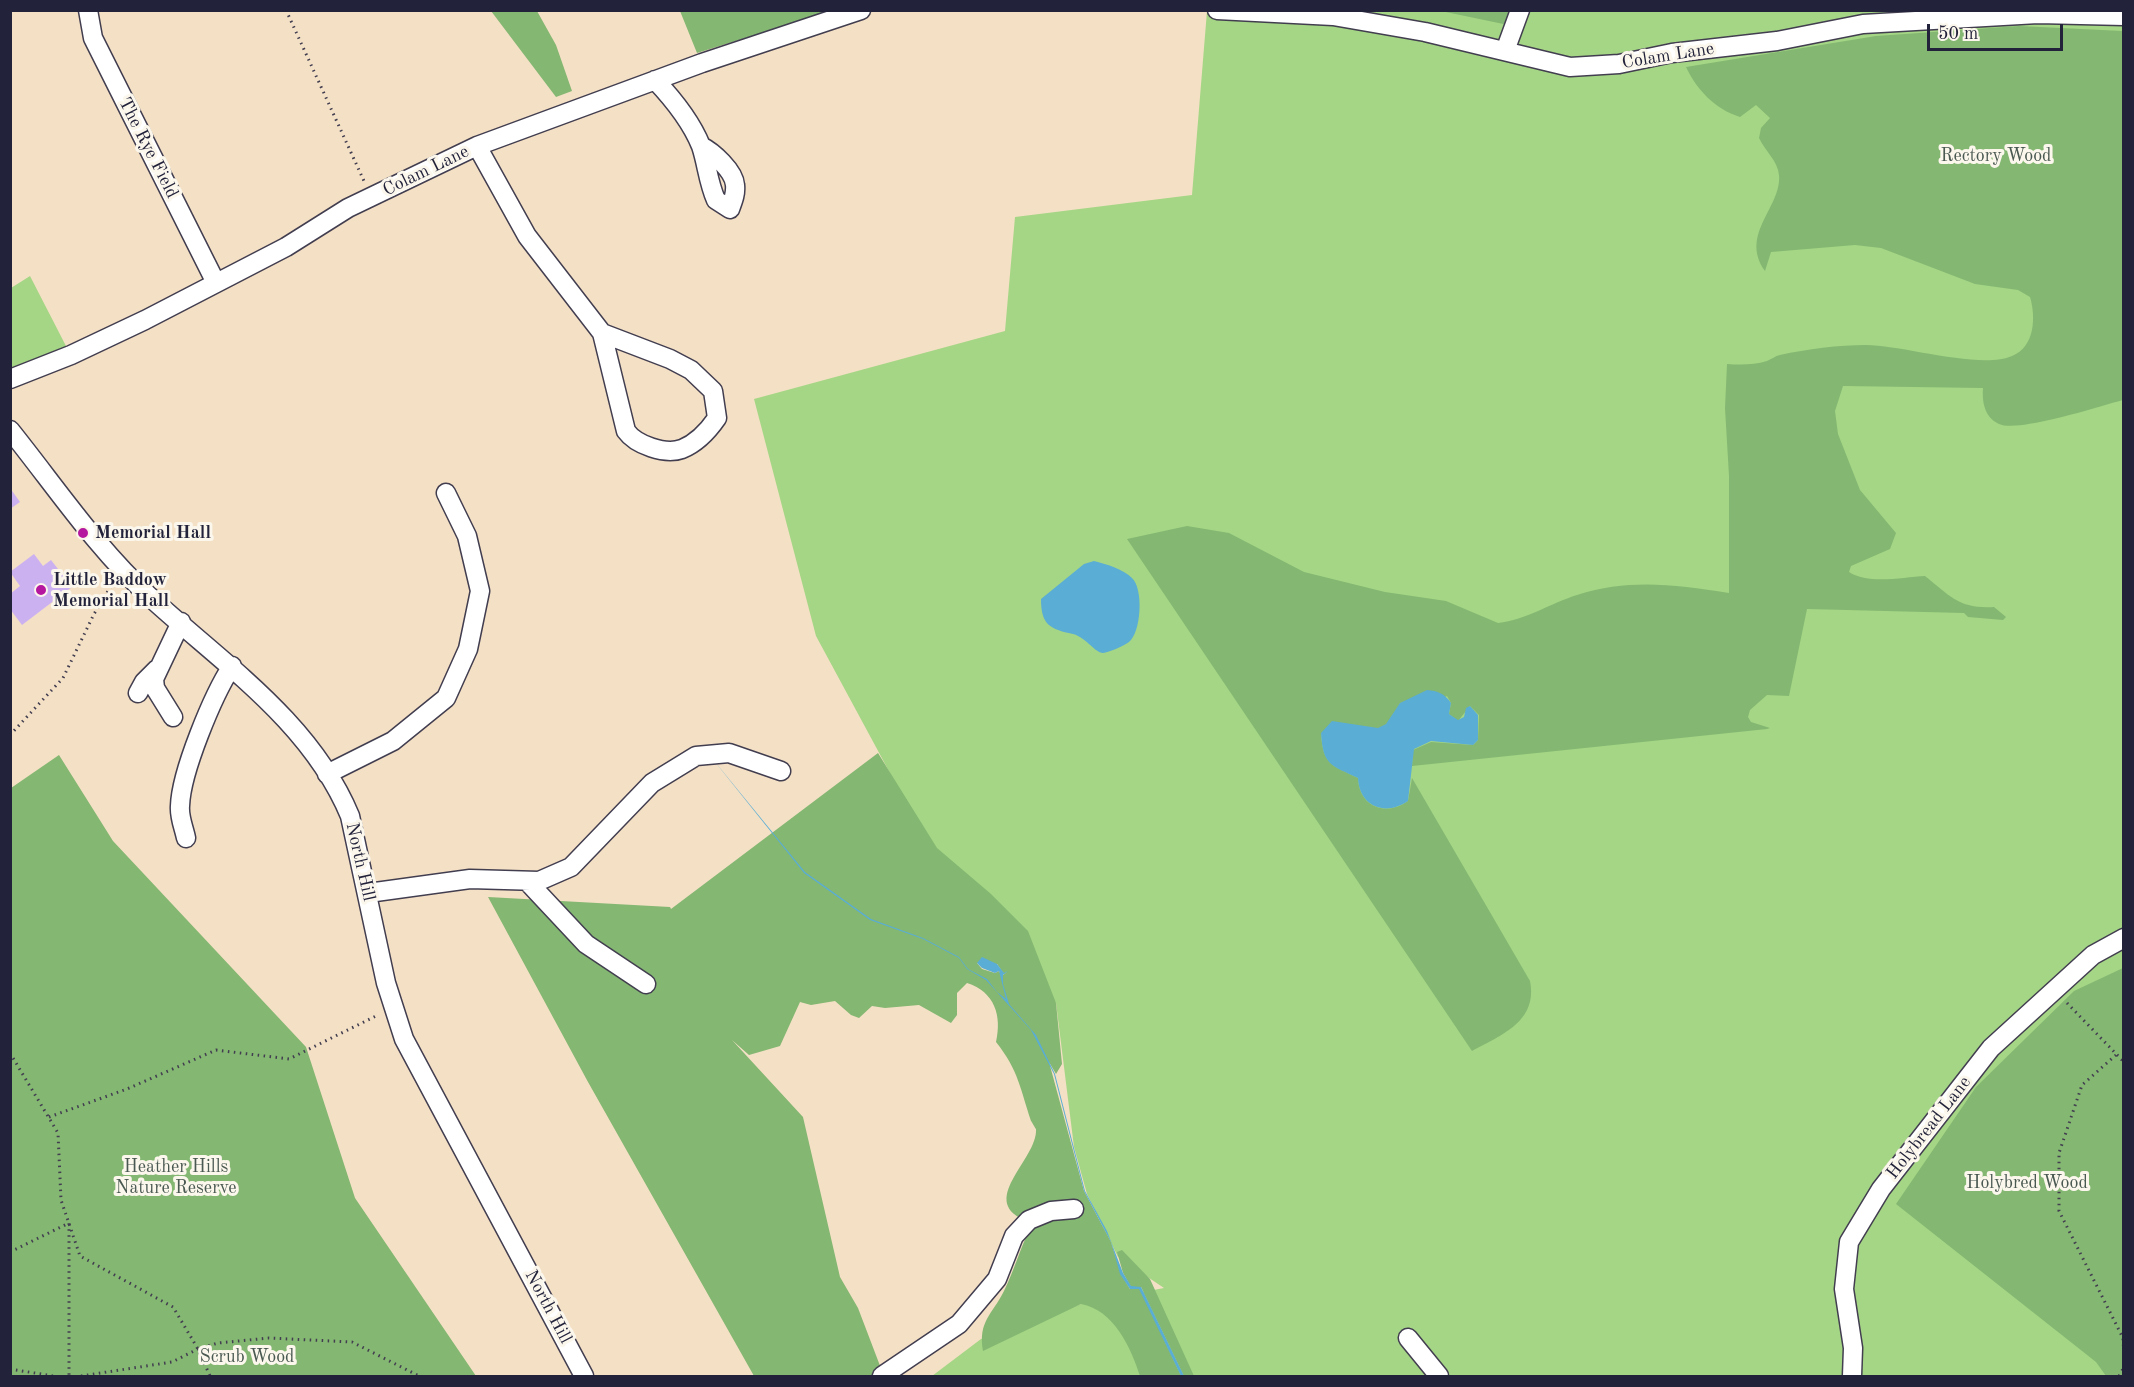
<!DOCTYPE html>
<html>
<head>
<meta charset="utf-8">
<style>
	body { margin:0 }
	#map { position:relative; width:2134px; height:1387px; overflow:hidden; background:#f4e0c5; font-family:"Old Standard TT",serif }
	canvas { display:block }
	.frame { position:absolute; inset:0; border:12px solid #22223b; pointer-events:none }
	.scale { position:absolute; left:1927px; top:24px; width:136px; height:27px; box-sizing:border-box; border:3px solid #22223b; border-top:0; padding-left:8px; font-size:18px; line-height:21px; white-space:nowrap; color:#22223b; -webkit-text-stroke:4px #fbf7ec; paint-order:stroke }
</style>
</head>
<body>
<div id="map">
<canvas width="2134" height="1387"></canvas>
<div class="frame"></div>
<div class="scale">50 m</div>
</div>
<script>
const ctx = document.querySelector('canvas').getContext('2d');
ctx.lineJoin = 'round';
function fillPath(path, color) { ctx.fillStyle = color; ctx.fill(path, 'evenodd'); }
function strokePath(path, color, width, dash) { ctx.strokeStyle = color; ctx.lineWidth = width; ctx.lineCap = dash ? 'butt' : 'round'; ctx.setLineDash(dash || []); ctx.stroke(path); }
function write(font, color, halo, rows, align = 'center') {
  ctx.font = font + ' "Old Standard TT",serif'; ctx.lineWidth = 6; ctx.setLineDash([]); ctx.textBaseline = 'middle'; ctx.strokeStyle = halo; ctx.fillStyle = color; for (const [text, x, y, turn = 0] of rows) {
    ctx.save(); ctx.translate(x, y); ctx.rotate((+turn || 0) * Math.PI / 180); ctx.textAlign = isNaN(turn) ? turn : align; if (halo) ctx.strokeText(text, 0, 0); ctx.fillText(text, 0, 0); ctx.restore();
  }
}
fillPath(new Path2D(`
	M1207,11H2123V1376H932L981,1339L1081,1304L1164,1288L1118,1257L1087,1194L1074,1147L1056,1003L931,849L816,636L754,399L1005,331L1015,217L1192,195Z
	M30,276L66,346L48,357L11,369V288Z`), '#a5d685');
fillPath(new Path2D(`
	M491,11H537L556,45L572,91L556,97Z
	M680,11H832L697,53Z
	M1441,11H1519L1513,26Z
	M2019,26L2123,31V400C2100,406 2018,433 1999,424C1984,417 1982,401 1983,388L1843,386L1835,411L1838,434L1860,490L1896,533L1890,549L1851,566L1849,572C1869,585 1903,577 1925,576C1951,597 1960,609 1994,607L2006,617L2003,620L1968,617L1964,613L1807,609L1789,696L1767,695L1750,710L1748,717L1751,722L1770,728L1767,729L1412,766L1413,750L1431,742L1473,745L1478,740L1479,715L1470,706L1458,721L1449,714L1451,703L1447,696L1378,729L1321,733C1323,766 1332,765 1358,778C1359,807 1386,817 1408,801L1412,778L1530,981C1538,1021 1502,1035 1472,1051L1127,539L1187,526L1229,533L1304,572L1385,592L1446,601L1498,623C1526,620 1551,603 1577,595C1631,578 1675,585 1729,593V476L1725,408L1727,364C1741,365 1754,365 1767,361C1772,359 1775,356 1780,355C1807,349 1839,345 1866,345C1903,345 1980,370 2012,356C2035,347 2036,317 2030,297L2018,290L1975,284L1881,248L1855,245L1771,252L1765,271C1739,234 1782,207 1779,175C1778,161 1765,151 1759,138L1761,128L1770,118L1756,105L1740,117C1715,109 1697,90 1686,67L1876,36Z
	M878,753L937,848L991,894L1028,931L1056,1003L1062,1064L1056,1074L1049,1062L1084,1191L1111,1242L1121,1274L1130,1289H1140L1181,1376H1140C1131,1348 1114,1310 1081,1304L983,1351C978,1321 992,1315 1004,1291C1014,1271 1020,1248 1031,1227L1029,1222C974,1202 1038,1160 1036,1129C1035,1128 1032,1122 1031,1121C1020,1089 1019,1071 996,1042C1002,1016 995,992 967,983L957,993V1015L951,1023L919,1005L885,1008L872,1006L859,1018L851,1015L835,1001L811,1005L800,1002L780,1046L749,1055L732,1040L803,1117L840,1277L858,1308L882,1371L875,1376H754L588,1082L488,897L670,907L671,909ZM977,963L997,964L1004,974L1007,972L1003,975V979L999,971L995,973L982,969Z
	M59,755L113,841L306,1047L355,1198L476,1376H11V788Z
	M2123,968L2124,1376H2106L2096,1362L1896,1204L1976,1087L2074,991Z
	M1122,1250L1150,1279L1194,1376H1184L1141,1287H1131L1123,1273L1117,1252Z`), '#84b772');
fillPath(new Path2D(`
	M1094,561C1106,564 1123,569 1132,578C1144,589 1141,633 1129,642C1124,646 1109,652 1103,653C1095,653 1087,638 1073,634C1050,629 1041,625 1041,599L1084,564Z
	M1427,690C1438,691 1444,693 1451,703L1449,714L1458,720L1464,717L1466,708L1470,706L1478,715V740L1473,745L1431,741L1414,749L1408,801C1385,817 1359,806 1358,778C1331,765 1323,766 1321,733L1332,721L1378,728L1386,724L1400,703Z
	M711,757L805,872L871,919L923,938L959,957L968,969L987,979L997,992L1006,999L999,971L995,973L982,968L977,963L982,957L997,964L1004,973L1008,971L1003,975V984L1009,1004L1036,1035L1055,1074L1085,1191L1107,1231L1123,1273L1131,1286L1141,1287L1184,1376H1181L1139,1289H1130L1120,1274L1111,1242L1084,1191L1054,1074L1031,1030L986,980L967,969L959,958L923,939L870,920L804,873Z`), '#5aadd5');
fillPath(new Path2D(`
	M10,488L20,502L10,509Z
	M34,554L43,566L51,560L72,587L22,625L10,609V594L20,586L10,572Z`), '#ccb1f1');
const minor = new Path2D(`
	M88,10L93,38L216,283
	M1217,10L1333,16L1425,32L1570,67L1619,64L1672,53L1777,41L1863,24L2038,14L2124,16
	M1505,51L1520,10
	M655,80C673,99 691,121 701,146C707,164 708,182 716,200L730,209C733,201 736,194 735,185C734,171 713,152 701,146
	M477,146L527,236L602,333L670,359L691,370L713,391L717,418C708,431 697,443 682,449C665,455 636,445 626,431L602,333
	M10,379L71,355L145,320L286,247L348,208L477,146L702,63L861,10
	M10,430C55,486 97,549 150,597C223,664 311,722 350,816L386,983L404,1039L584,1376
	M138,693L144,682L157,669
	M173,717L155,688L154,679L181,622
	M327,774L393,741L446,698L468,649L480,591L467,536L446,493
	M186,838C184,828 179,817 180,806C181,772 213,695 232,666
	M527,881L586,944L646,984
	M368,893L470,879L539,881L571,867L652,783L696,756L729,753L781,771
	M1408,1338L1439,1376
	M882,1376L959,1324L997,1279L1014,1236L1029,1220L1051,1211L1074,1209
	M1852,1376L1853,1348L1844,1289L1849,1242L1881,1189L1991,1048L2093,955L2124,938`);
strokePath(minor, '#423e50', 21);
strokePath(new Path2D(`
	M286,10L364,181
	M10,735L63,678L94,614L113,583
	M2067,1003L2124,1062
	M10,1053L58,1133L61,1200L80,1256L173,1307L198,1349L210,1376
	M2116,1055L2082,1085L2059,1153V1211L2123,1338L2124,1357
	M49,1117L127,1089L216,1050L289,1059L378,1015
	M10,1252L69,1223V1376
	M10,1369L53,1376
	M81,1376L172,1362L198,1349L218,1343L269,1338L352,1342L419,1376
	M2119,1376L2124,1367`), '#423e50', 3, [1.5, 4.5]);
strokePath(minor, '#fff', 18);
for (const [x, y, r, color] of [
	[83,533,6,"#b5179e"],
	[41,590,6,"#b5179e"]
]) { const dot = new Path2D(); dot.arc(x, y, r, 0, 2 * Math.PI); ctx.fillStyle = color; ctx.fill(dot); strokePath(dot, '#fbf7ec', 2); }
write('18px', '#22223b', '#fbf7ec', [
	["Colam Lane",1668,56,-9],
	["The Rye Field",148,148,63],
	["Colam Lane",426,171,-26],
	["North Hill",360,862,77],
	["Holybread Lane",1929,1128,-52],
	["North Hill",548,1307,62]
]);
write('18px', '#495851', '#fbf7ec', [
	["Rectory Wood",1996,156],
	["Heather Hills",176,1167],
	["Nature Reserve",176,1188],
	["Holybred Wood",2027,1183],
	["Scrub Wood",247,1357]
]);
write('bold 18px', '#22223b', '#fbf7ec', [
	["Memorial Hall",95,533],
	["Little Baddow",53,580],
	["Memorial Hall",53,601]
], 'left');
</script>
</body>
</html>
